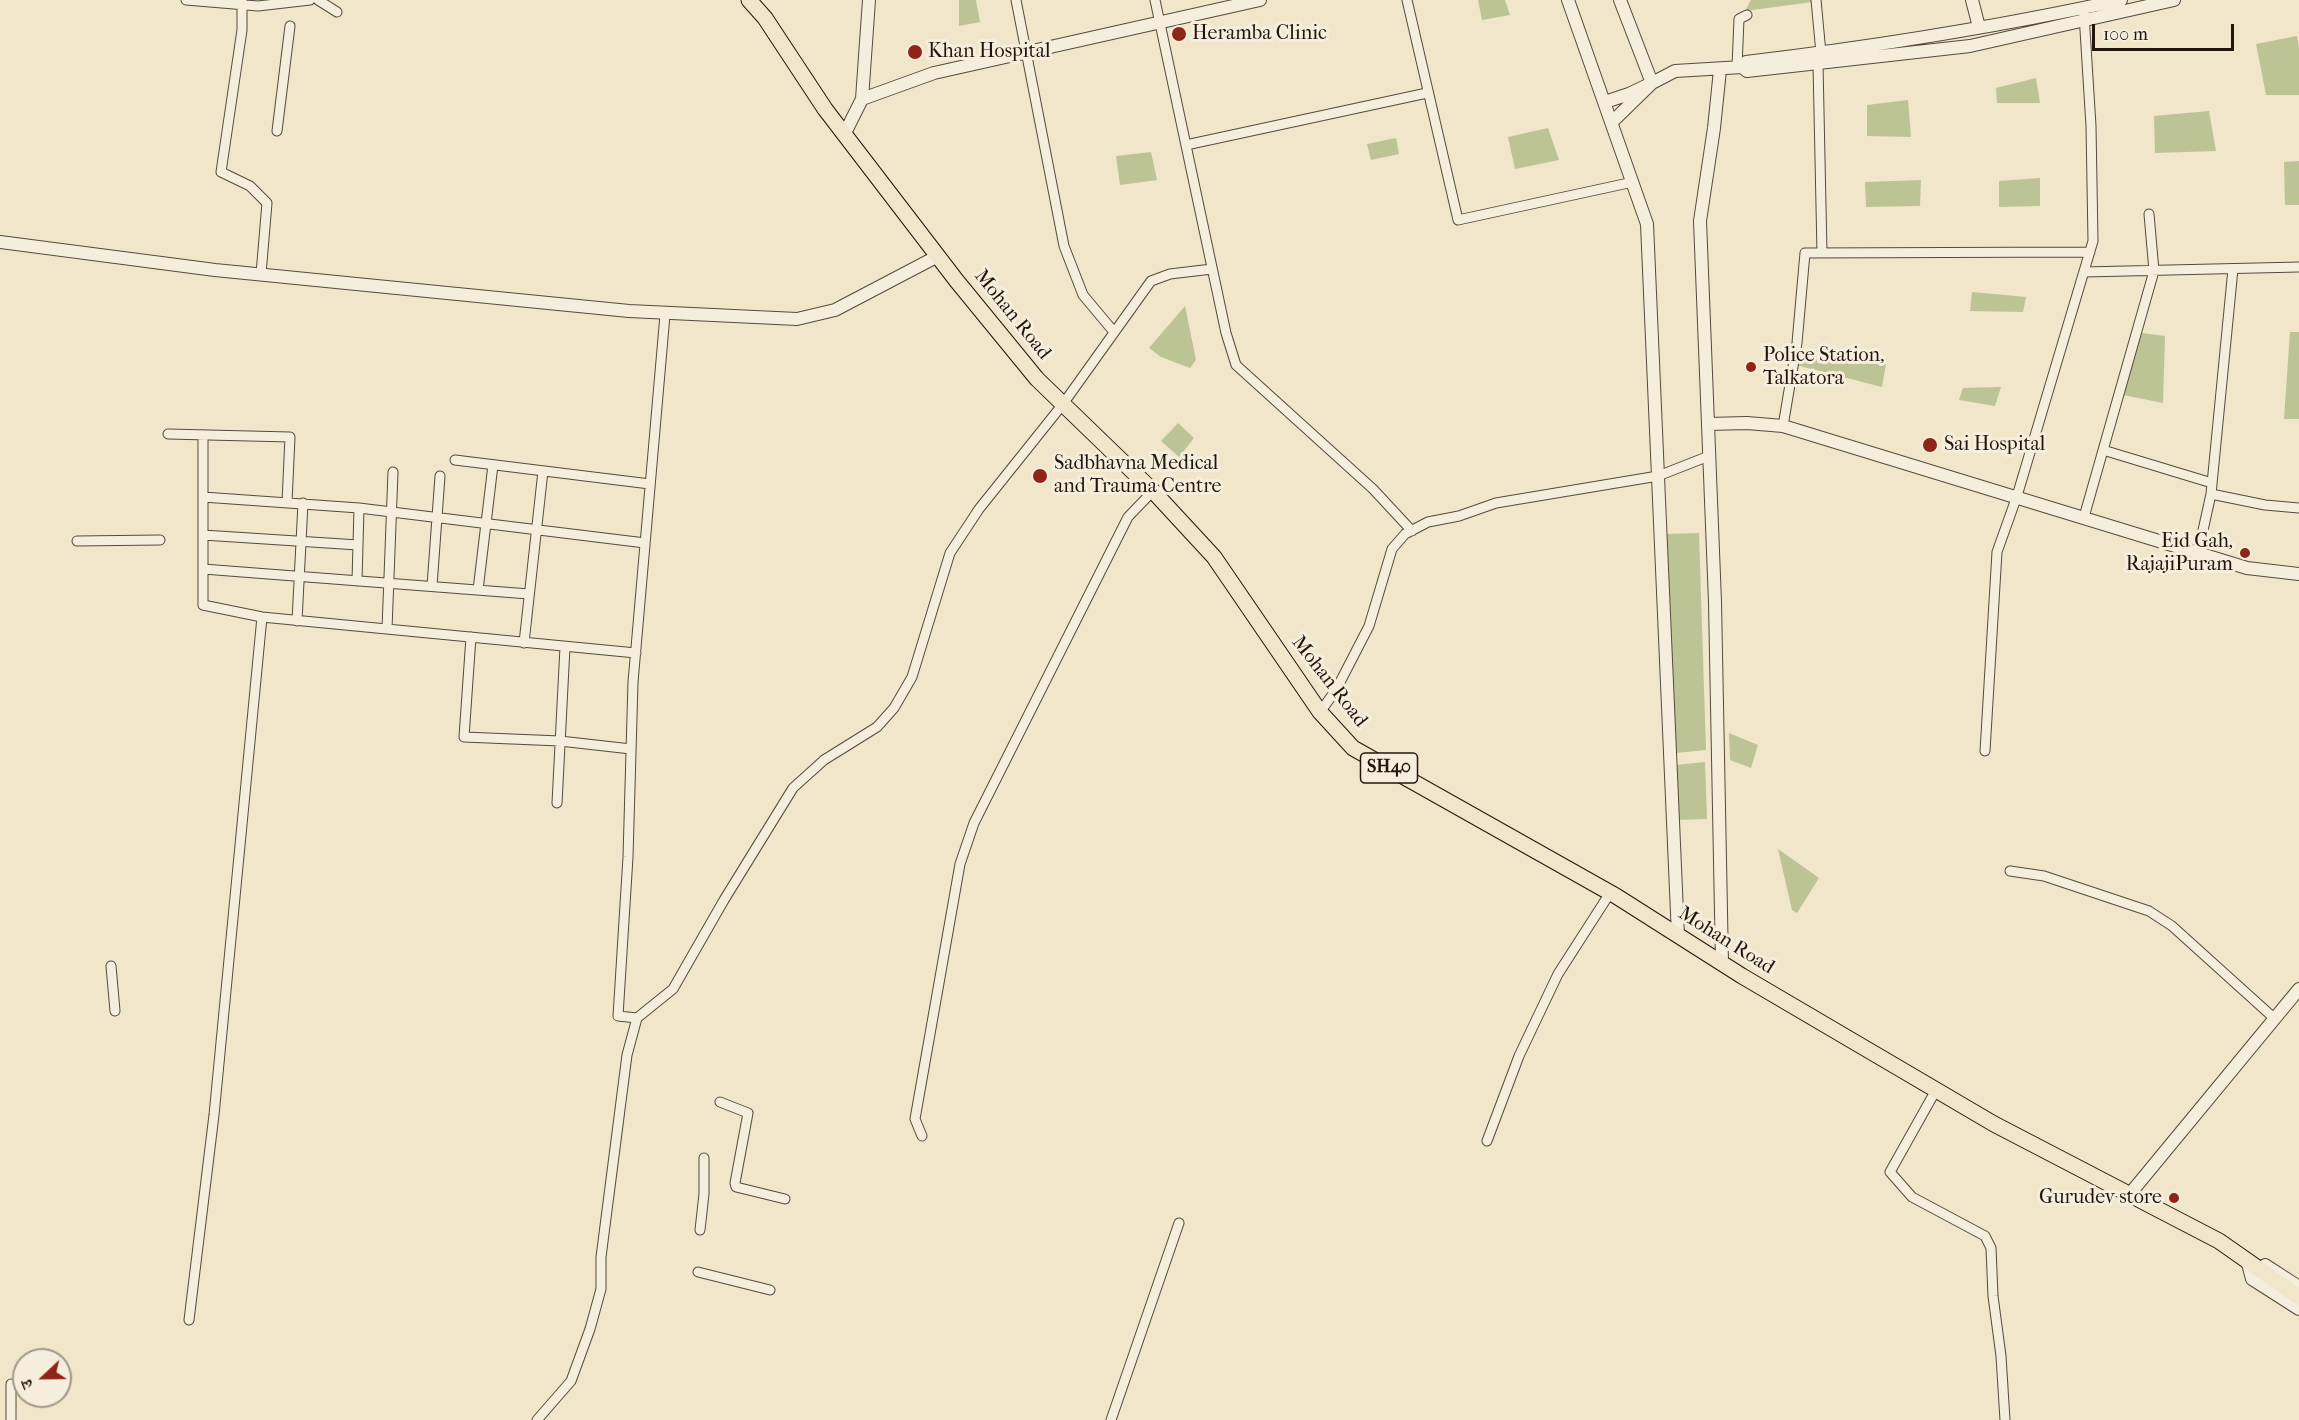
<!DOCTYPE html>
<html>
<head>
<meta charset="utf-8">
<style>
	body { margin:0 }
	#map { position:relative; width:2299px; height:1420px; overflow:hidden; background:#f1e5ca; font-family:"IM FELL French Canon","Noto Serif Devanagari",serif }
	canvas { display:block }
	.north { position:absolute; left:12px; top:1348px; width:60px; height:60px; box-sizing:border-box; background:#f6eedd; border:2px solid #a1988a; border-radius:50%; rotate:248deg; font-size:16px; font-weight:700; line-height:24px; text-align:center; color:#21160e }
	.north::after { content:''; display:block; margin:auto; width:21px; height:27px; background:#8f2418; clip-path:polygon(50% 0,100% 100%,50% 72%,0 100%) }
	.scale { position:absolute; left:2092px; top:24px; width:142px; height:27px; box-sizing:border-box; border:3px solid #21160e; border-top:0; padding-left:8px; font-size:18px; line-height:21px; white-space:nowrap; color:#21160e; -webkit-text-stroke:4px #f6eedd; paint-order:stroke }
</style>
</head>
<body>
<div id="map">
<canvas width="2299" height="1420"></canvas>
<div class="north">उ</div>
<div class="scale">100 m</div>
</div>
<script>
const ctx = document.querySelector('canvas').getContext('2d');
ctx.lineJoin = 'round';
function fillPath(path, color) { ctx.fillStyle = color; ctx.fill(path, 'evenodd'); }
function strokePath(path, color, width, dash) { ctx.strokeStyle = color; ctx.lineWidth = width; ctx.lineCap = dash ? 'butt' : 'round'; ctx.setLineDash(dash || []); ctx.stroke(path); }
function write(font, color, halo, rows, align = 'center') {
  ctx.font = font + ' "IM FELL French Canon",serif'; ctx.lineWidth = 6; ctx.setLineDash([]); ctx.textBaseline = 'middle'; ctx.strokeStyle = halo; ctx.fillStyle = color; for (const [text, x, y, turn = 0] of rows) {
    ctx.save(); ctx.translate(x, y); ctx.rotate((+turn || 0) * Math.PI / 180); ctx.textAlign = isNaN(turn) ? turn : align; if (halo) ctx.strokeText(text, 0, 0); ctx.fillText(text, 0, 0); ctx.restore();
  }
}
fillPath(new Path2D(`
	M959,0H976L980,22L959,26Z
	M1478,0H1505L1510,15L1482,20Z
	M1751,0H1812V2L1745,11Z
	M2297,36L2299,48V95H2266L2256,44Z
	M2036,78L2040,103H1997L1996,88Z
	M1908,100L1911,137L1867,136V105Z
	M2209,111L2216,151L2155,153L2154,116Z
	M1548,128L1559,160L1515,169L1508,137Z
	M1396,138L1399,154L1371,160L1367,144Z
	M1151,152L1157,180L1120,185L1116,156Z
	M2299,161V205H2285L2284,162Z
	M2040,178V206L1999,207V181Z
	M1921,180L1920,206L1866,207L1865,182Z
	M1972,292L2026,297L2023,312L1970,311Z
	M1185,306L1196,360L1190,368L1161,357L1149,348Z
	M2290,332H2299V419H2284Z
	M2142,333L2165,336L2163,403L2123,395Z
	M1887,358L1882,387L1796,365L1797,359Z
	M2001,387L1995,406L1959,400L1963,388Z
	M1178,423L1194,438L1179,457L1161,441Z
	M1699,533L1706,750L1675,753L1665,534Z
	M1729,733L1758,745L1751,768L1730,760Z
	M1705,762L1707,819L1678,820L1675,765Z
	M1778,849L1819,878L1797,913L1792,910Z`), '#bcc495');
const minor = new Path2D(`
	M186,0L258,6L310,0
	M242,0V30L221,172L250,186L267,203L261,274
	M318,0L337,12
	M1016,0L1064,246L1083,295L1114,332
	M1155,0L1226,333L1236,365L1373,489L1412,531
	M1407,0L1458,220L1633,182
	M1816,0L1821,53L1818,64L1822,253
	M1737,67L1739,19L1747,15
	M277,131L290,26
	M1186,145L1427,93
	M2084,272L2299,267
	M1783,426L1797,343L1805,253L2090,252
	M168,434L290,437L287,502
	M203,435V605L262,617L636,653
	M2103,450L2212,483
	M455,460L650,484
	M2211,494L2265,505L2299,508
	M203,497L359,508L645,543
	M2084,517L2154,271L2149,214
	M203,535L358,545
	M77,541L160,540
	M2198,553L2211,494L2233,269
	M203,569L529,594
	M357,581L359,508
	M432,586L440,476
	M478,590L493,465
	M297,621L303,503
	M387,629L393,472
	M471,637L464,737L560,741L631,749
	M524,643L543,471
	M1320,712L1336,690L1369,626L1392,549L1405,534L1428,522L1459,516L1496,503L1658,476L1709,456
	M1985,751L1997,552L2017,496L2093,241L2091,126L2084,14
	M557,803L565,647
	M2010,871L2044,876L2149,911L2172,926L2275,1019
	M111,966L115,1011
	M637,1018L618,1016L628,857L633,682L665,315
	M1936,1090L1890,1172L1912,1197L1985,1236L1991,1248L1993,1296L2001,1356L2005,1420
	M720,1102L748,1113L735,1183L736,1187L785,1199
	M922,1136L915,1119L960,864L974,823L1128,517L1153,491
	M1487,1141L1519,1056L1558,974L1610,893
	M700,1230L704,1194V1158
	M698,1272L770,1290
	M189,1320L214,1115L262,617
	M11,1420V1384
	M537,1420L571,1381L590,1329L601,1289V1257L627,1055L637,1018L673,989L724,900L793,788L824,760L877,727L894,708L912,677L950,553L979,509L1063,404L1151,281L1170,274L1212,269
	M1111,1420L1179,1223`);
const tertiary = new Path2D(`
	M1568,0L1647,224L1678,936
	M1972,0L1979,27
	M1742,67L1746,62C1872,47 1997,27 2121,0
	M1720,70L1714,128L1700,221L1715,602L1722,963
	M862,99L934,73L1260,0
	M1605,102L1629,94L1652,83L1620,0
	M1612,122L1652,83L1675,71L1742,67L1747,71L1970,46L2174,0
	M844,135L862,99L869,0
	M0,242L215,270L629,311L797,319L835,310L938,256
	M1708,424L1747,423L1783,426L2247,568L2299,574
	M2129,1195L2299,989
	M2247,1260L2252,1279L2299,1309
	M2265,1265L2299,1287`);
const primary = new Path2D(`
	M749,0L765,18L825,109L956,280L1037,379L1153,491L1214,557L1320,712L1353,748L1616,896L1742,976L1994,1124L2219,1241L2299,1297`);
strokePath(minor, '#554a3d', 11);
strokePath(tertiary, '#554a3d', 14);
strokePath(primary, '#21160e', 17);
strokePath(minor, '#f6eedd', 9);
strokePath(tertiary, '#f6eedd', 12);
strokePath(primary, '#f1e5ca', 15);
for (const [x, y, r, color] of [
	[1179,34,8,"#8f2418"],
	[915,52,8,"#8f2418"],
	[1751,367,6,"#8f2418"],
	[1930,445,8,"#8f2418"],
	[1040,476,8,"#8f2418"],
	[2245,553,6,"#8f2418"],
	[2174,1198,6,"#8f2418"]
]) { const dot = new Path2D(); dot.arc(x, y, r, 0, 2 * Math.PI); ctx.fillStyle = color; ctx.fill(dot); strokePath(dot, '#f6eedd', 2); }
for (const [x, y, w] of [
	[1389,768,57]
]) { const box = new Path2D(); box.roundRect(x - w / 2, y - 15, w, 30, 4.5); ctx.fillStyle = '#f6eedd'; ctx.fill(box); strokePath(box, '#21160e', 1.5); }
write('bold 18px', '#21160e', null, [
	["SH40",1389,768]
]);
write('20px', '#21160e', '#f6eedd', [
	["Heramba Clinic",1192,34],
	["Khan Hospital",928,52],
	["Police Station,",1763,356],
	["Talkatora",1763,379],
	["Sai Hospital",1944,445],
	["Sadbhavna Medical",1054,464],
	["and Trauma Centre",1054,487],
	["Eid Gah,",2233,542,"right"],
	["RajajiPuram",2233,565,"right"],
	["Gurudev store",2162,1198,"right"]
], 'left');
write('20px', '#21160e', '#f6eedd', [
	["Mohan Road",1012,315,51],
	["Mohan Road",1329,682,52],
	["Mohan Road",1726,941,32]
]);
</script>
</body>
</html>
